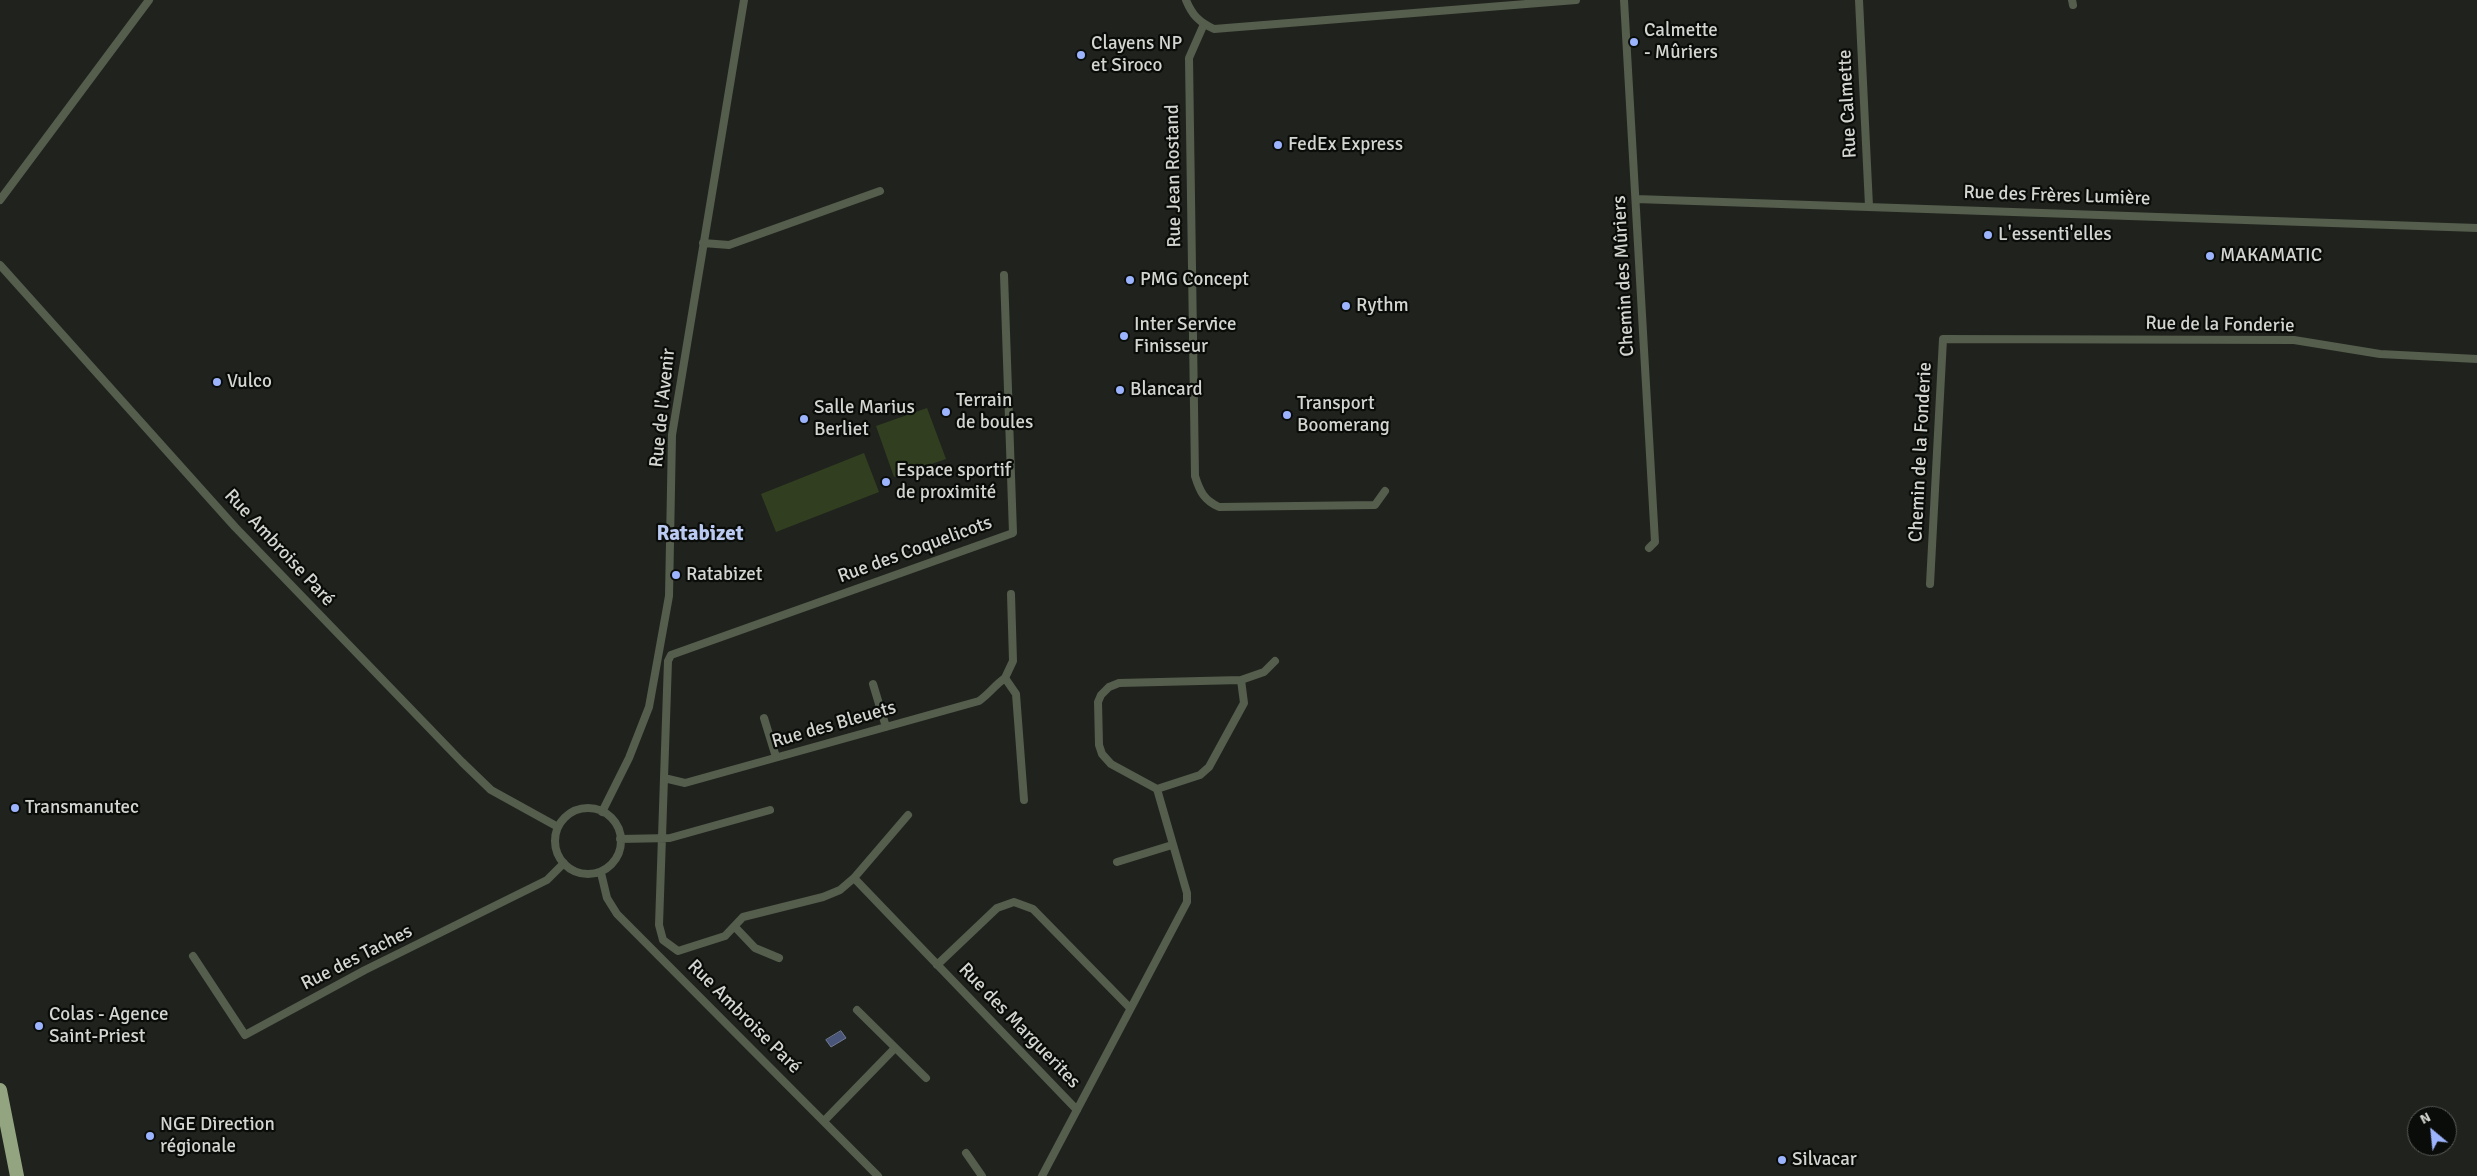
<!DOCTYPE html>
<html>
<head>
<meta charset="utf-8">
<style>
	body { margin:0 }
	#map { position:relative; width:2477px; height:1176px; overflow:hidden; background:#20231d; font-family:Signika,sans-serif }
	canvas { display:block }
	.north { position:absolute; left:2407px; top:1106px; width:50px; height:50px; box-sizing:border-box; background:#0a0c09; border:1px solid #5a5c59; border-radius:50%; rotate:332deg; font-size:14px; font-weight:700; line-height:20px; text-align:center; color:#d3d5d0 }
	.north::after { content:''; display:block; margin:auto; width:18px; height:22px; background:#9cb4fd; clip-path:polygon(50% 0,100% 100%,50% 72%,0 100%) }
</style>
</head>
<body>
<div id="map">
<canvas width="2477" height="1176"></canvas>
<div class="north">N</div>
</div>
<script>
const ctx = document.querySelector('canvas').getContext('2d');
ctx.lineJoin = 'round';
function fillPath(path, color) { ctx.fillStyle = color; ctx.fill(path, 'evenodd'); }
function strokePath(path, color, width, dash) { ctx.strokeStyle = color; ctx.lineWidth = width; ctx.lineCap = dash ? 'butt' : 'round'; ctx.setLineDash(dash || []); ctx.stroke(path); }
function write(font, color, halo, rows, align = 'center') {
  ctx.font = font + ' Signika,sans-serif'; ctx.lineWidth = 4.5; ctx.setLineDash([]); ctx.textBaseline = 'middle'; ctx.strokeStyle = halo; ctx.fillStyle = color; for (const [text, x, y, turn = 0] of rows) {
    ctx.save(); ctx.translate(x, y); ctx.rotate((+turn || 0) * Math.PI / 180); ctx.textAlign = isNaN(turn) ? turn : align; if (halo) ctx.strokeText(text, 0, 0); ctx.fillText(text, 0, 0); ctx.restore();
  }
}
fillPath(new Path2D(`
	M927,408L946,459L894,477L876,426Z
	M864,453L879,492L776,532L761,494Z`), '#313f20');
const water = new Path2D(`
	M841,1031L846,1038L831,1047L826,1040Z`);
fillPath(water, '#495579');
strokePath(water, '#727b93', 1);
strokePath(new Path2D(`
	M1186,0C1192,15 1199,22 1214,29L1576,0
	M1624,0L1655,542L1649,548
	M1859,0L1869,206
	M2072,0L2073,5
	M1204,24L1189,58L1195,476C1200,492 1204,500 1219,507L1375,505L1385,491
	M1636,199L2477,228
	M0,200L149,0
	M703,243L729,245L880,191
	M0,265L235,527L462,762L491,790L558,827
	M1930,584L1943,339L2294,340L2380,354L2477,359
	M1011,594L1013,661L1005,678L1016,694L1024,800
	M873,684L886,727
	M764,718L776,757
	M664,778L685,783L979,701C989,694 995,685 1005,678
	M1157,789L1111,764L1102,754L1099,745L1098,702L1101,695L1109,687L1119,683L1241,680L1264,672L1275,661
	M555 841a33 33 0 1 1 66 0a33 33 0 1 1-66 0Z
	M602,812L629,758L649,707L669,596L672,435L744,0
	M908,815L854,878L840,890L823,897L743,917L725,936L678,951L663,940L659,925L668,661L671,655L1013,533L1004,275
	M620,839L670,838L770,810
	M1117,862L1172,845
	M601,873L607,898L617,914L878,1176
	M854,878L1077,1110
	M735,927L755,948L779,958
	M193,956L245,1035L365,970L547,880L564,863
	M937,965L997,908L1014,902L1033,909L1130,1008
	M857,1010L926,1078
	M824,1121L895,1048
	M966,1153L982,1176
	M1042,1176L1187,902V893L1157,789L1200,775L1209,767L1244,703L1241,680`), '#555d4d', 8);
strokePath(new Path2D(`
	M0,1090L17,1176`), '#92a480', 14);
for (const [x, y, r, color] of [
	[1634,42,5,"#9cb4fd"],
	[1081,55,5,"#9cb4fd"],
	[1278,145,5,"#9cb4fd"],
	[1988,235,5,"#9cb4fd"],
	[2210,256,5,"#9cb4fd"],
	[1130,280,5,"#9cb4fd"],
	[1346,306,5,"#9cb4fd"],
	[1124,336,5,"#9cb4fd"],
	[217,382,5,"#9cb4fd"],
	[1120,390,5,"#9cb4fd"],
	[946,412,5,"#9cb4fd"],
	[1287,415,5,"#9cb4fd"],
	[804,419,5,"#9cb4fd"],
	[886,482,5,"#9cb4fd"],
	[676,575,5,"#9cb4fd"],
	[15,808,5,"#9cb4fd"],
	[39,1026,5,"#9cb4fd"],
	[150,1136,5,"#9cb4fd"],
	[1782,1160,5,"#9cb4fd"]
]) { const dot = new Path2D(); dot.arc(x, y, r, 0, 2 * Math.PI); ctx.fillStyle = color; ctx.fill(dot); strokePath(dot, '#0a0c09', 2); }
write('19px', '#d3d5d0', '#0a0c09', [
	["Calmette",1644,31],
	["- Mûriers",1644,53],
	["Clayens NP",1091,44],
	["et Siroco",1091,66],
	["FedEx Express",1288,145],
	["L'essenti'elles",1998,235],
	["MAKAMATIC",2220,256],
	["PMG Concept",1140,280],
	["Rythm",1356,306],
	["Inter Service",1134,325],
	["Finisseur",1134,347],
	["Vulco",227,382],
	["Blancard",1130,390],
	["Terrain",956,401],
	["de boules",956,423],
	["Transport",1297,404],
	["Boomerang",1297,426],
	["Salle Marius",814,408],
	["Berliet",814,430],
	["Espace sportif",896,471],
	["de proximité",896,493],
	["Ratabizet",686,575],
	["Transmanutec",25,808],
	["Colas - Agence",49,1015],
	["Saint-Priest",49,1037],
	["NGE Direction",160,1125],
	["régionale",160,1147],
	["Silvacar",1792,1160]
], 'left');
write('19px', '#d3d5d0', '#0a0c09', [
	["Rue Calmette",1848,104,-93],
	["Rue Jean Rostand",1174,176,-91],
	["Rue des Frères Lumière",2057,196,2],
	["Chemin des Mûriers",1624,276,-93],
	["Rue de la Fonderie",2220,325,1],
	["Rue de l'Avenir",663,408,-84],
	["Chemin de la Fonderie",1921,452,-87],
	["Rue Ambroise Paré",279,548,47],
	["Rue des Coquelicots",915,550,-20],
	["Rue des Bleuets",834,725,-16],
	["Rue des Taches",357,958,-27],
	["Rue Ambroise Paré",744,1017,45],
	["Rue des Marguerites",1019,1026,46]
]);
write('bold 21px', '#bbcaf3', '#0a0c09', [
	["Ratabizet",700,534]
]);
</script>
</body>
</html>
